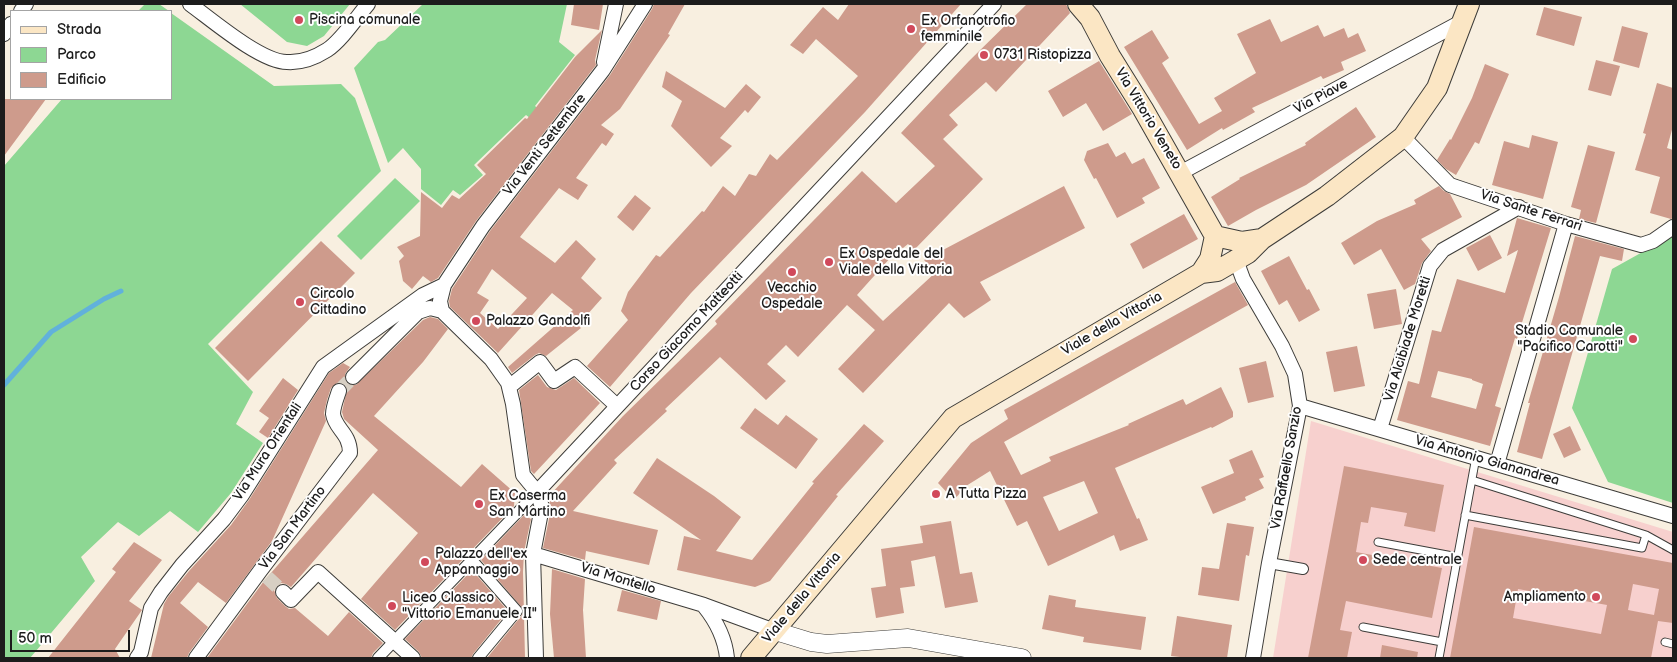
<!DOCTYPE html>
<html>
<head>
<meta charset="utf-8">
<style>
	body { margin:0 }
	#map { position:relative; width:1677px; height:662px; overflow:hidden; background:#f8efe0; font-family:"Balsamiq Sans",sans-serif }
	canvas { display:block }
	.frame { position:absolute; inset:0; border:5px solid #1c1c1c; pointer-events:none }
	.legend { position:absolute; left:10px; top:10px; width:162px; height:90px; box-sizing:border-box; background:#fff; border:1px solid #a4a4a4; margin:0; padding:6px 9px; list-style:none; font-size:15px; color:#1c1c1c }
	.legend li { display:flex; align-items:center; gap:10px; height:25px }
	.legend b { width:25px; border:1px solid #a4a4a4 }
	.scale { position:absolute; left:10px; top:630px; width:120px; height:22px; box-sizing:border-box; border:2px solid #1c1c1c; border-top:0; padding-left:6px; font-size:15px; line-height:18px; white-space:nowrap; color:#1c1c1c; -webkit-text-stroke:4px #fff; paint-order:stroke }
</style>
</head>
<body>
<div id="map">
<canvas width="1677" height="662"></canvas>
<div class="frame"></div>
<ul class="legend">
<li><b style="height:6px;background:#fbe6c4"></b>Strada</li>
<li><b style="height:14px;background:#8dd793"></b>Parco</li>
<li><b style="height:14px;background:#ce9b8c"></b>Edificio</li>
</ul>
<div class="scale">50 m</div>
</div>
<script>
const ctx = document.querySelector('canvas').getContext('2d');
ctx.lineJoin = 'round';
function fillPath(path, color) { ctx.fillStyle = color; ctx.fill(path, 'evenodd'); }
function strokePath(path, color, width, dash) { ctx.strokeStyle = color; ctx.lineWidth = width; ctx.lineCap = dash ? 'butt' : 'round'; ctx.setLineDash(dash || []); ctx.stroke(path); }
function write(font, color, halo, rows, align = 'center') {
  ctx.font = font + ' "Balsamiq Sans",sans-serif'; ctx.lineWidth = 4; ctx.setLineDash([]); ctx.textBaseline = 'middle'; ctx.strokeStyle = halo; ctx.fillStyle = color; for (const [text, x, y, turn = 0] of rows) {
    ctx.save(); ctx.translate(x, y); ctx.rotate((+turn || 0) * Math.PI / 180); ctx.textAlign = isNaN(turn) ? turn : align; if (halo) ctx.strokeText(text, 0, 0); ctx.fillText(text, 0, 0); ctx.restore();
  }
}
fillPath(new Path2D(`
	M1311,421L1673,532V658H1273Z`), '#f7d0ce');
fillPath(new Path2D(`
	M145,4H159L169,11H138Z
	M240,4H350L324,36L307,46L287,42Z
	M423,4H567L559,42L575,55L535,106L551,119L543,128L526,115L474,165L483,175L460,195L453,190L441,205L421,189V169L403,148L388,163L354,68L378,42L385,40Z
	M171,13L274,86L341,84L355,98L381,171L208,344L253,392L236,424L263,443L231,493L198,532L170,511L139,536L118,522L81,557L95,581L30,658H4V166L62,99H171Z
	M395,178L420,201L361,260L337,236Z
	M1673,235V503L1608,482L1572,408L1612,269Z`), '#8dd793');
strokePath(new Path2D(`
	M4,385L51,332L104,299L121,291`), '#61b1db', 5);
fillPath(new Path2D(`
	M574,4H603L599,30L571,25Z
	M654,4H685L668,34L670,35L620,109L601,125L614,134L606,146L602,143L576,178L588,185L578,200L559,188L520,237L555,263L576,240L596,259L581,278L602,298L578,325L581,328L546,356L539,353L535,355L512,373L508,367L573,310L552,293L498,353L450,307L449,301L452,289L490,231L610,75L652,9ZM492,269L527,298L498,329L480,313L489,300L477,293Z
	M849,4H961L865,112L691,293L610,387L587,366L628,320L621,311L628,292L656,255L660,257L702,211L704,212L723,186L735,196L749,174L756,176L770,154L777,160L858,76L816,39L803,54L790,45L823,7L838,20Z
	M1027,4H1066L1070,13L996,92L986,82L949,115L958,125L943,139L983,179L914,250L908,244L903,248L900,247L857,295L883,321L936,272L924,260L1064,186L1085,228L980,282L991,300L964,318L949,303L863,393L838,369L875,330L847,305L798,357L786,345L767,364L786,381L766,400L720,357L665,409L667,411L614,460L617,463L573,511L658,530L649,565L586,551L585,560L543,548L551,509L549,500L550,495L623,416L717,324L715,321L862,171L896,203L935,166L901,133L969,61Z
	M1544,7L1582,17L1574,46L1536,35Z
	M1270,19L1281,42L1318,25L1324,37L1344,28L1348,38L1358,33L1366,51L1341,62L1344,70L1323,79L1321,76L1252,108L1255,112L1223,130L1222,128L1187,150L1124,47L1152,30L1169,58L1162,63L1199,124L1222,111L1214,98L1256,73L1237,34Z
	M1622,26L1648,33L1639,68L1613,61Z
	M602,30L595,60L596,65L476,221L438,278L431,282L423,276L412,289L403,281L399,261L404,256L397,247L420,236L421,192L442,208L452,195L459,199L486,174L477,165L525,118L527,119L575,57Z
	M1596,60L1620,66L1611,96L1588,90Z
	M1099,61L1132,114L1103,131L1086,103L1063,117L1048,91Z
	M1485,64L1509,74L1479,144L1475,142L1456,175L1446,169L1437,160L1450,139L1451,140L1472,98Z
	M666,71L725,108L746,84L761,97L748,113L745,110L720,138L732,146L711,167L671,126L682,101L662,87Z
	M1657,83L1673,88V126L1667,148L1673,150V218L1671,219L1650,213L1660,177L1635,170L1646,134L1643,133Z
	M4,99H46L4,156Z
	M1356,107L1376,137L1306,185L1256,210L1228,226L1211,197L1240,179L1239,178L1306,145L1305,143Z
	M1532,135L1558,142L1543,199L1492,185L1504,141L1529,148Z
	M1108,143L1116,157L1125,152L1132,164L1144,158L1160,188L1142,198L1145,203L1117,218L1096,178L1094,179L1084,160L1087,151Z
	M1588,145L1615,152L1596,223L1579,219L1581,210L1571,207Z
	M1439,186L1444,191L1450,194L1462,217L1421,239L1431,251L1422,263L1415,284L1404,290L1381,249L1354,265L1341,243L1377,221L1416,204L1414,200Z
	M635,195L651,208L633,231L617,217Z
	M1184,214L1198,239L1143,269L1130,244Z
	M1517,218L1551,228L1517,339L1515,338L1495,406L1501,408L1490,446L1397,420L1408,381L1419,384L1432,330L1441,332L1457,279L1505,293L1518,250L1507,256ZM1438,371L1472,379V380L1483,384L1476,409L1431,397Z
	M1490,235L1502,258L1478,271L1466,248Z
	M1575,236L1624,249L1622,261L1600,256L1542,459L1517,452L1530,403H1528L1559,297Z
	M321,241L355,273L248,381L215,348Z
	M1289,256L1307,290L1309,289L1320,310L1299,322L1287,300L1279,305L1261,271Z
	M1235,282L1248,305L1004,442L1021,475L1051,461L1049,457L1129,425L1128,424L1183,399L1186,405L1221,387L1233,412V417L1212,428L1211,427L1115,468L1137,519L1139,518L1148,540L1120,551L1114,535L1048,566L1027,521L1017,526L990,471L966,486L954,500L938,483L971,443L1008,419L1004,410ZM1084,481L1098,513L1059,531L1043,497Z
	M1396,289L1402,324L1374,329L1367,294Z
	M430,317L438,319L448,329L423,362L374,416L461,487L482,464L515,493L514,506L395,630L361,599L418,533L373,493L291,587L286,584L281,583L277,586L274,590L277,598L285,606L289,609L295,608L328,636L349,612L383,643L373,653L371,658H207L264,581L378,450L344,419L342,412L347,389L342,383H337L331,388L327,400L324,413L326,421L272,541L226,603L198,582L180,603L208,627L189,653L187,658H151L164,604L168,597L189,571L231,525L249,500L329,373L343,363L350,367L345,374V380L350,385H356L423,320Z
	M1357,346L1365,386L1334,392L1326,352Z
	M1266,361L1274,397L1248,403L1239,368Z
	M538,375L547,387L556,390L574,378L600,403L534,474L531,471L519,390Z
	M283,378L298,390L268,438L259,432L269,418L259,411Z
	M755,408L778,425L786,415L818,439L796,469L740,428Z
	M864,424L884,441L836,495L838,496L770,581L755,587L677,570L684,536L701,540L633,493L657,458L714,496L741,517L716,551L752,560L814,483L812,482Z
	M1570,426L1581,450L1564,458L1553,434Z
	M1252,450L1264,477L1259,479L1264,488L1245,497L1246,500L1213,514L1201,487L1234,473L1229,460Z
	M1344,466L1444,485L1435,532L1404,526L1407,513L1371,507L1368,523L1361,522L1356,552L1442,568L1432,618L1346,601L1340,630L1352,632L1347,658H1308Z
	M524,515L531,519L524,552L523,572L525,658H487L522,615L524,610L481,560Z
	M951,521L960,574L972,572L978,602L945,608L935,556L911,561L915,586L900,588L904,613L876,618L871,588L886,586L881,549L923,543L920,526Z
	M1227,523L1254,527L1249,556L1246,555L1239,601L1198,595L1202,567L1219,569Z
	M1474,527L1673,563V623L1658,621L1651,658H1450ZM1633,584L1659,589L1654,615L1628,610ZM1518,589L1607,605L1601,634L1513,618Z
	M134,542L162,560L129,601L142,610L115,649L120,658H48L116,572L112,569Z
	M552,569L585,579L583,610L586,658H554L550,614Z
	M472,570L508,611L473,654L471,658H422L419,652L405,639Z
	M622,590L661,601L657,620L617,611Z
	M1049,595L1076,600L1075,607L1146,617L1141,650L1083,642L1084,637L1042,629Z
	M1177,616L1232,625L1227,658H1189L1171,656Z
	M1382,645L1418,652L1417,658H1380Z`), '#ce9b8c');
strokePath(new Path2D(`
	M339,391L353,377
	M267,577L283,592`), '#d7cfc3', 14, [14, 7]);
const service = new Path2D(`
	M1472,480L1646,535L1673,550
	M1465,515L1642,548L1646,535
	M1378,542L1458,557
	M1363,627L1442,642
	M1665,642L1673,644
	M1439,658L1476,457`);
const pedestrian = new Path2D(`
	M472,560L517,611L478,658
	M1269,563L1303,569
	M378,658L537,492`);
const minor = new Path2D(`
	M190,4C212,20 261,62 287,62C301,63 316,57 327,50C341,41 357,17 368,4
	M21,11L26,4
	M4,34L11,24
	M604,62L616,4
	M1403,137L1450,185L1566,224L1641,245L1653,241L1673,227
	M1180,173L1463,21
	M1236,260L1243,279L1282,346L1295,374L1300,406L1269,563L1253,658
	M353,377L418,312L430,308L442,311
	M509,387L540,362L554,381L575,367L617,406
	M1300,406L1673,516
	M1380,429L1430,266L1443,250L1519,207
	M1497,464L1566,224
	M537,492L994,4
	M533,554L704,605L775,631
	M283,592L291,600L318,572L413,658
	M704,606C717,622 725,638 727,658
	M137,658L141,652L151,608L161,592L182,565L224,519L242,495L323,367L423,295L444,285
	M196,658L260,571L350,453C350,433 335,429 333,414C333,407 337,397 339,391
	M536,658L533,554L542,507L537,492L523,475L513,404L508,383L491,359L442,311L440,301L444,285L483,226L603,70L645,4`);
const tertiary = new Path2D(`
	M775,631L811,642L827,644L908,638L1022,658`);
const secondary = new Path2D(`
	M1078,4L1090,18L1110,56L1143,109L1215,236L1210,259L1201,273
	M1215,236L1242,242L1262,239
	M751,658L953,418L1201,273L1217,271L1248,253L1262,239L1327,196L1403,137L1437,88L1469,4`);
strokePath(service, '#3d3c39', 9);
strokePath(pedestrian, '#3d3c39', 12);
strokePath(minor, '#3d3c39', 16);
strokePath(tertiary, '#3d3c39', 19);
strokePath(secondary, '#3d3c39', 22);
strokePath(service, '#fff', 7);
strokePath(pedestrian, '#fff', 10);
strokePath(minor, '#fff', 14);
strokePath(tertiary, '#fff', 18);
strokePath(secondary, '#fbe6c4', 20);
for (const [x, y, r, color] of [
	[299,20,5,"#d1495b"],
	[911,29,5,"#d1495b"],
	[984,55,5,"#d1495b"],
	[829,262,5,"#d1495b"],
	[792,272,5,"#d1495b"],
	[300,302,5,"#d1495b"],
	[476,321,5,"#d1495b"],
	[1633,339,5,"#d1495b"],
	[936,494,5,"#d1495b"],
	[479,504,5,"#d1495b"],
	[1363,560,5,"#d1495b"],
	[425,562,5,"#d1495b"],
	[1596,597,5,"#d1495b"],
	[392,606,5,"#d1495b"]
]) { const dot = new Path2D(); dot.arc(x, y, r, 0, 2 * Math.PI); ctx.fillStyle = color; ctx.fill(dot); strokePath(dot, '#fff', 2); }
write('14px', '#1c1c1c', '#fff', [
	["Piscina comunale",309,20],
	["Ex Orfanotrofio",921,21],
	["femminile",921,37],
	["0731 Ristopizza",994,55],
	["Ex Ospedale del",839,254],
	["Viale della Vittoria",839,270],
	["Vecchio",792,288,"center"],
	["Ospedale",792,304,"center"],
	["Circolo",310,294],
	["Cittadino",310,310],
	["Palazzo Gandolfi",486,321],
	["Stadio Comunale",1623,331,"right"],
	["\"Pacifico Carotti\"",1623,347,"right"],
	["A Tutta Pizza",946,494],
	["Ex Caserma",489,496],
	["San Martino",489,512],
	["Palazzo dell'ex",435,554],
	["Appannaggio",435,570],
	["Sede centrale",1373,560],
	["Ampliamento",1586,597,"right"],
	["Liceo Classico",402,598],
	["\"Vittorio Emanuele II\"",402,614]
], 'left');
write('14px', '#1c1c1c', '#fff', [
	["Via Piave",1321,97,-28],
	["Via Vittorio Veneto",1148,119,59],
	["Via Venti Settembre",545,145,-52],
	["Via Sante Ferrari",1531,211,18],
	["Viale della Vittoria",1112,324,-30],
	["Corso Giacomo Matteotti",687,332,-47],
	["Via Alcibiade Moretti",1408,339,-73],
	["Via Mura Orientali",268,452,-57],
	["Via Antonio Gianandrea",1487,461,16],
	["Via Raffaello Sanzio",1287,468,-80],
	["Via San Martino",293,528,-53],
	["Via Montello",618,579,17],
	["Viale della Vittoria",802,598,-50]
]);
</script>
</body>
</html>
